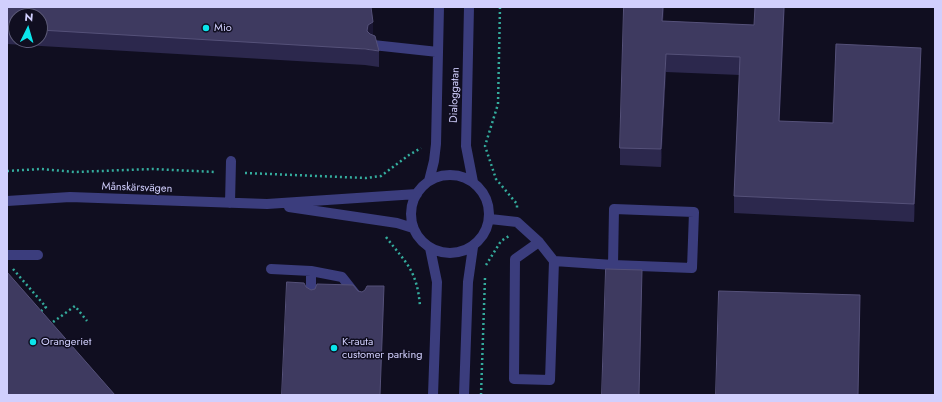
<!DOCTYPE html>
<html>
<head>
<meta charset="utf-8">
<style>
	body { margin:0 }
	#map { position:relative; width:942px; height:402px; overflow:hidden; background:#100e20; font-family:Jost,sans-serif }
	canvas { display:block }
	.frame { position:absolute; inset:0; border:8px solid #d1cffd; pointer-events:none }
	.north { position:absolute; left:8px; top:8px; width:40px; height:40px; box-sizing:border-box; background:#100e20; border:1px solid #5d5b78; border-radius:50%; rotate:5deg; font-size:11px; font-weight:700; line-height:16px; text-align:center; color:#d1cffd }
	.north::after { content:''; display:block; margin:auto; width:14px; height:18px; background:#0be5ec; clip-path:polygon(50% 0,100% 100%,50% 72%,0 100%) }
</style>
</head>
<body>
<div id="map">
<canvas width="942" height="402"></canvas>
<div class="frame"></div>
<div class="north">N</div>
</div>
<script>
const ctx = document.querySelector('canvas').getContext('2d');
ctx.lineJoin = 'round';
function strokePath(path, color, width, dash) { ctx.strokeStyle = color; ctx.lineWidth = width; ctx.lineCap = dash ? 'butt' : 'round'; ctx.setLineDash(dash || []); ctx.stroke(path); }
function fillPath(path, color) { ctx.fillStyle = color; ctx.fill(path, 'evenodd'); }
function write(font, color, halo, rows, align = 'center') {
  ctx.font = font + ' Jost,sans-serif'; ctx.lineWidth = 3; ctx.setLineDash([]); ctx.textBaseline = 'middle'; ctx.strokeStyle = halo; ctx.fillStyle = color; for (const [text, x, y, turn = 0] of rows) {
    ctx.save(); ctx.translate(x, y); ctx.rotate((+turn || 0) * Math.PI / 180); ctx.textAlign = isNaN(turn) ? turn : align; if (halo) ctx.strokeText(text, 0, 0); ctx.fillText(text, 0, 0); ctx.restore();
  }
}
strokePath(new Path2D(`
	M500,7L498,104L485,146L496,179L517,204V208
	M7,171L41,169L75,172L152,169L216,172
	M245,173L366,178L381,176L409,155L421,148
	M386,237C406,263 417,270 420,306
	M486,265L501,241L509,236
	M13,269L46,307L39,313
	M49,325L75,306L87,321
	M481,395L485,278`), '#34ac9d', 2.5, [2, 3]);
strokePath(new Path2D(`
	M469,7L466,146L473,182
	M373,45L438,52
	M411 214a39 39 0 1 1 78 0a39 39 0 1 1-78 0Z
	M429,181L434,161L436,144L439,7
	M7,201L70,197L267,204L417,194
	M230,203L231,161
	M289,207L397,223L413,228
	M490,219L517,222L539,242L554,261L613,265L692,268L694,212L614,209L613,265
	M539,242L515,259L514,379L550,380L554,261
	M430,248L437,282L433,395
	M7,255H38
	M271,269L311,271L342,277L357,296
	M311,298V271
	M464,395L468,282L473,247`), '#3b3d7d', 10);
fillPath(new Path2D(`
	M7,7L379,51V67L365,65L7,44ZM16,16H40V40H16Z
	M624,7H664L663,21L754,25L779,121L833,123L921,66L914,222L734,213V196L740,75L666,72L661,167L620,165V148Z`), '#2c284d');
fillPath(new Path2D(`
	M663,7H664L662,39V21Z
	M784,7H785L779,138V121Z
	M373,22V39L367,31L368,25Z
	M921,48V66L914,222V204Z
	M666,54V72L661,167V149Z
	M642,270V285L639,395Z
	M384,286V301L380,395Z`), '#1a1633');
const building = new Path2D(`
	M7,7H371L373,22L368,25L367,31L370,34L375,36L379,51L365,49L40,30V16H16V29L7,28Z
	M624,7H663L662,21L754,25L755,7H784L779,121L833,123L836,44L921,48L914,204L734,196L740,57L666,54L661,149L620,148Z
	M606,269L642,270L639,395H602Z
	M7,272L115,395H7Z
	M287,282L304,283L306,287L311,290L315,289L317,284L353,285L358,291L362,292L365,290L367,286H384L380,395H282Z
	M719,291L860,295L858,395H716Z`);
fillPath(building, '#3e3a60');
strokePath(building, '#555179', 1);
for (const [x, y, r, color] of [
	[206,28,4,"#0be5ec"],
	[33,342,4,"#0be5ec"],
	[334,348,4,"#0be5ec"]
]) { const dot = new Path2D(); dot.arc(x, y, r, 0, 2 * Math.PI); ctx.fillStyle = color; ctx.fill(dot); strokePath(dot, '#100e20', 1.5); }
write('11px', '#d1cffd', '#100e20', [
	["Mio",214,28],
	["Orangeriet",41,342],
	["K-rauta",342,342],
	["customer parking",342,355]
], 'left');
write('11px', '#d1cffd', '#100e20', [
	["Dialoggatan",455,95,-88],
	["Månskärsvägen",137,188,2]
]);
</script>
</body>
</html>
